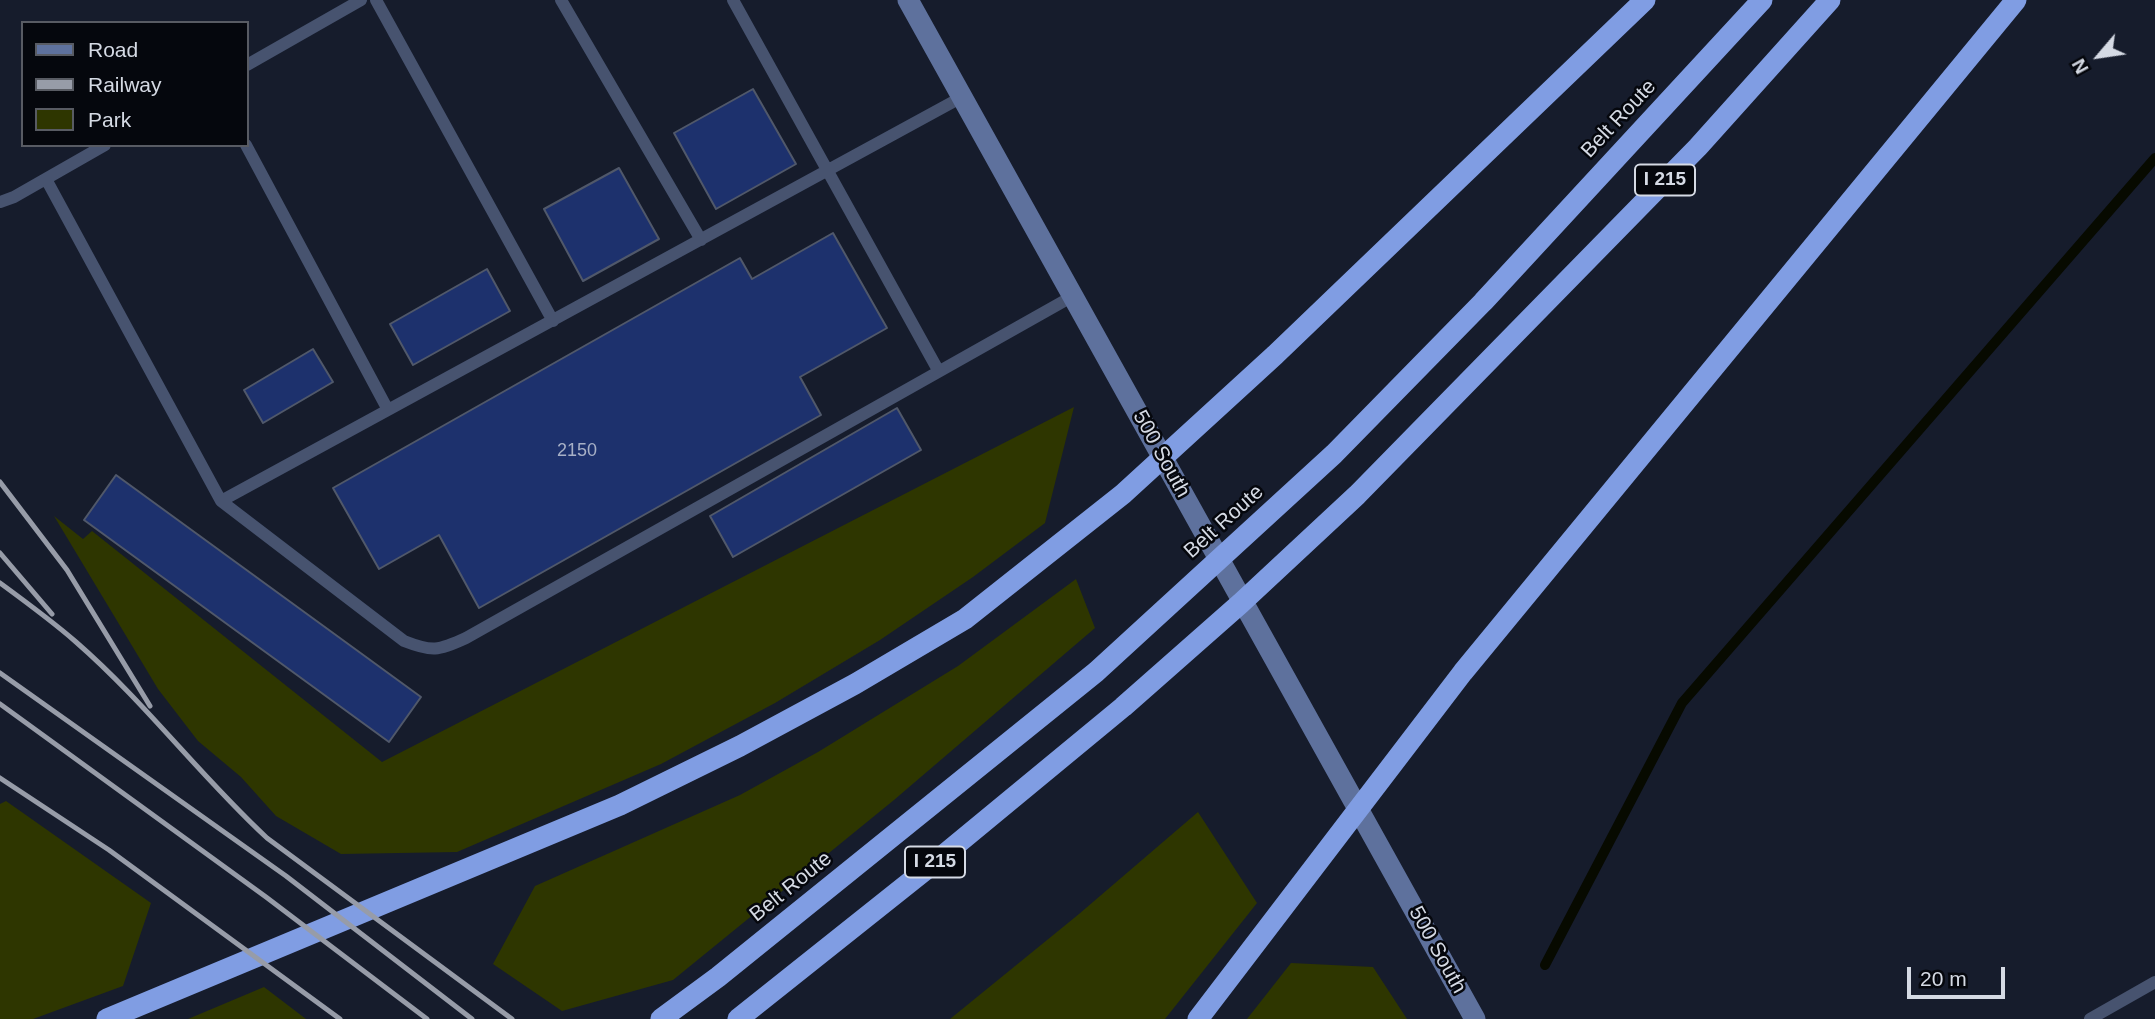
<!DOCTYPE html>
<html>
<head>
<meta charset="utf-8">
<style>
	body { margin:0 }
	#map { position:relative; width:2155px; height:1019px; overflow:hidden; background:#161c2c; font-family:Helvetica,sans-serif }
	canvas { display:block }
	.legend { position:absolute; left:21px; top:21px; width:228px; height:126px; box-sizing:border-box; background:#05070d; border:2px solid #585b63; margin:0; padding:9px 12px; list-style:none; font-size:21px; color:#d5dae4 }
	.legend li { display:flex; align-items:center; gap:14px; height:35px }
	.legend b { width:35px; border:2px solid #585b63 }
	.north { position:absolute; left:2064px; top:21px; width:70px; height:70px; -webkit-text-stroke:5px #05070d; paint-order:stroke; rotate:241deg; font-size:19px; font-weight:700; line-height:28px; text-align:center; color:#d5dae4 }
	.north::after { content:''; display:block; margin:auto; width:24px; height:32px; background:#d5dae4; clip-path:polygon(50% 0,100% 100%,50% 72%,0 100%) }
	.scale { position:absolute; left:1907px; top:967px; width:98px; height:32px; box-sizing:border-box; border:4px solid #d5dae4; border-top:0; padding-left:9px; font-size:21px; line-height:24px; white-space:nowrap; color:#d5dae4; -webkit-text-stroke:5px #05070d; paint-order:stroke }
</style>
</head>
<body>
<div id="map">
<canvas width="2155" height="1019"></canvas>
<ul class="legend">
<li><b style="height:9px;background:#5e719d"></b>Road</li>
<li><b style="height:9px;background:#979ca8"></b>Railway</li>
<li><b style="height:19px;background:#2e3600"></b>Park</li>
</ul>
<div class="north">N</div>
<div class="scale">20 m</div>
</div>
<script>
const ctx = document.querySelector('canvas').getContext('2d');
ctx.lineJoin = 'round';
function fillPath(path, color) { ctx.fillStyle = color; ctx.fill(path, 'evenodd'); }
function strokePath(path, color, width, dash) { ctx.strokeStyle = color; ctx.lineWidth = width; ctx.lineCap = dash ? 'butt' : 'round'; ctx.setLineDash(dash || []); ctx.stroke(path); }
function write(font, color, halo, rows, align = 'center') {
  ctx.font = font + ' Helvetica,sans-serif'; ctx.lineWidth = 5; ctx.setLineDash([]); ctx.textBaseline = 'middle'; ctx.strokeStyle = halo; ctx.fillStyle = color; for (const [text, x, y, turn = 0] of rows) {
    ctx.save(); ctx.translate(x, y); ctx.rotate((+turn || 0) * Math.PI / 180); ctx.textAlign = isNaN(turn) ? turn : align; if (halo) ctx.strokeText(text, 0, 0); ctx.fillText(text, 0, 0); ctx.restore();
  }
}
fillPath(new Path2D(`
	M1074,407L1045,523L973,577L880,640L775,703L661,764L457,852L341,854L276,816L241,777L198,741L158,689L54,516L83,539L92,531L382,762Z
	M1076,579L1095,628L894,800L673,980L562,1011L493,964L535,886L740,795L818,752L958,666Z
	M6,801L151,903L123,986L33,1019H0V804Z
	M1198,812L1257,903L1165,1019H950L1079,914Z
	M1291,963L1373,967L1407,1019H1247Z
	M264,987L306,1019H188Z`), '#2e3600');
strokePath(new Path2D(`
	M1545,965L1682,703L2155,158`), '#070a00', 10);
const building = new Path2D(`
	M753,89L796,164L716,209L674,133Z
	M619,168L659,239L583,281L544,209Z
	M833,233L887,328L800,377L821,415L479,608L439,535L379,569L333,488L740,258L752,279Z
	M487,269L510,311L413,365L390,324Z
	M313,349L333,382L263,423L244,390Z
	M897,408L921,450L733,557L710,516Z
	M116,475L421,697L389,742L84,520Z`);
fillPath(building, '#1d316d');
strokePath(building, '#50586a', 2);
strokePath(new Path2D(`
	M376,0L553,321
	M561,0L701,240
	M733,0L938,370
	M247,65L361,0
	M962,97L221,501L404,641C432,652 438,651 466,638L1073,296
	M246,145L388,410
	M46,179L221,501
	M0,202L14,197L105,145
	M2090,1019L2155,982`), '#47536f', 12);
strokePath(new Path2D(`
	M908,0L1475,1019`), '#5e719d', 21);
strokePath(new Path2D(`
	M107,1019L620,805L740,746L855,684L965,619L1123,494L1275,355L1645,0
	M661,1019L718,977L1096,672L1334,454L1483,302L1762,0
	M738,1019L934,863L1123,707L1241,603L1357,495L1698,147L1830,0
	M1198,1019L1463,672L2016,0`), '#809de3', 21);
strokePath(new Path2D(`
	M0,482L67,570L150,706
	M0,553L52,614
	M0,583C26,602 52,621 76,642C145,702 200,776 267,838L512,1019
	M0,673L286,876L472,1019
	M0,704L266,897L427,1019
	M0,778L109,850L340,1019`), '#979ca8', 5);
write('18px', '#a7b0c6', null, [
	["2150",577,451]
]);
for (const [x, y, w] of [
	[1665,180,60],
	[935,862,60]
]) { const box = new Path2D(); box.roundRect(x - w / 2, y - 15.5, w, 31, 5); ctx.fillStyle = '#05070d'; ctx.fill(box); strokePath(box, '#d5dae4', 2); }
write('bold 19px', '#d5dae4', null, [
	["I 215",1665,180],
	["I 215",935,862]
]);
write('21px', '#d5dae4', '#05070d', [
	["Belt Route",1619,119,-47],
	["500 South",1161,454,61],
	["Belt Route",1224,522,-42],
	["Belt Route",791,887,-39],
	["500 South",1437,950,61]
]);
</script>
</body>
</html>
